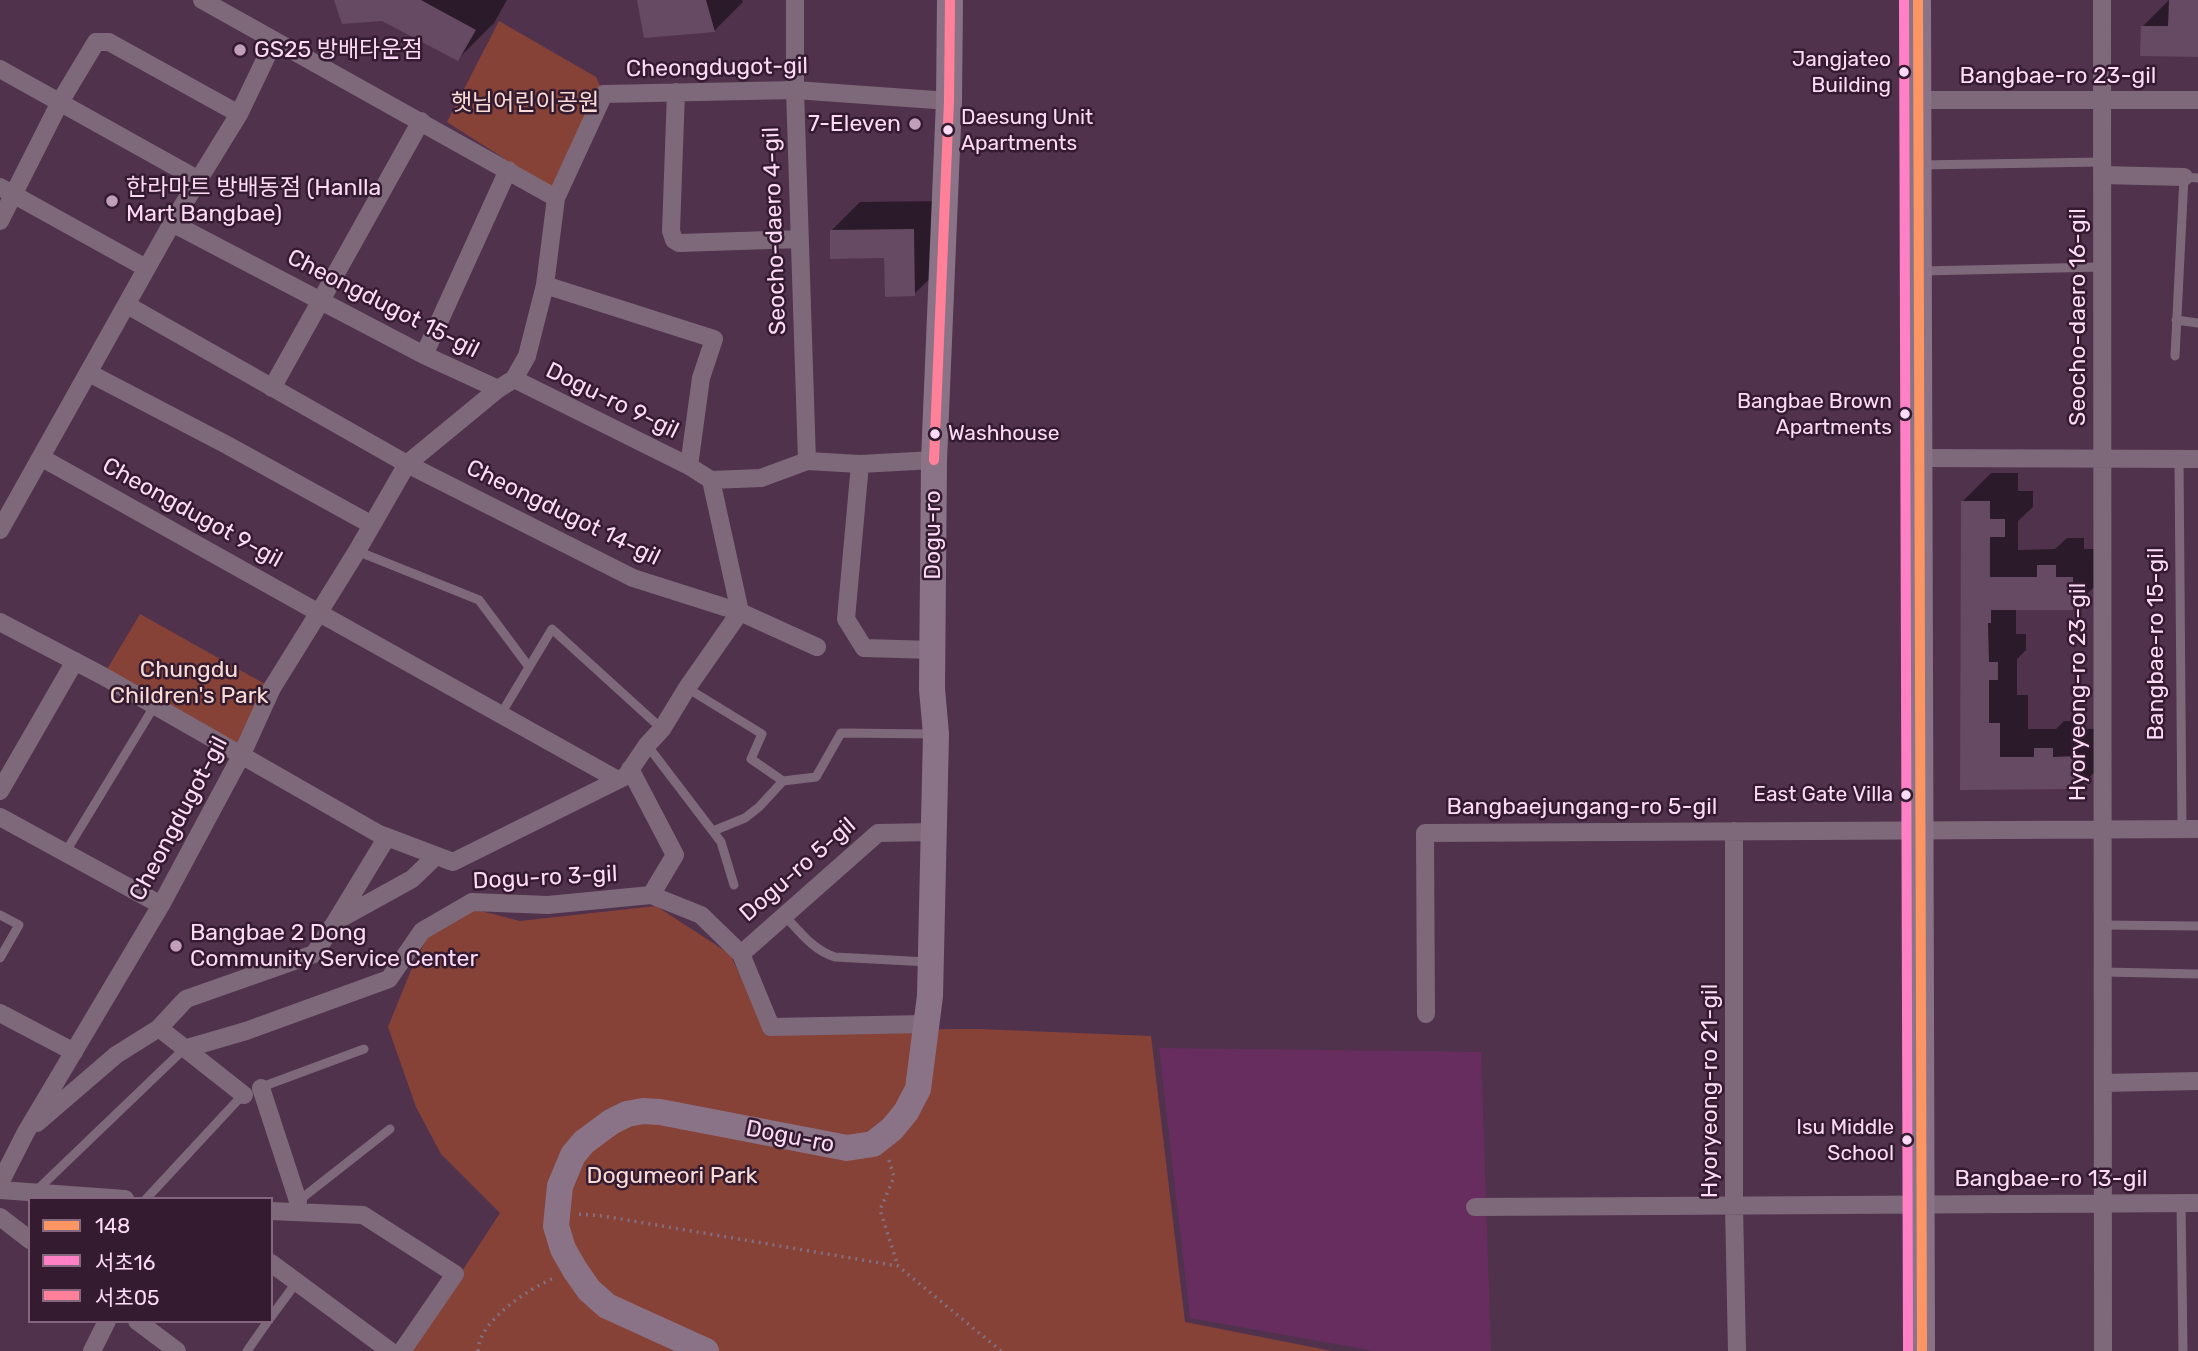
<!DOCTYPE html>
<html>
<head>
<meta charset="utf-8">
<style>
	body { margin:0 }
	#map { position:relative; width:2198px; height:1351px; overflow:hidden; background:#51324d; font-family:Rubik,"Noto Sans KR",sans-serif }
	canvas { display:block }
	.legend { position:absolute; left:28px; top:1197px; width:245px; height:126px; box-sizing:border-box; background:#341b30; border:2px solid #84677f; margin:0; padding:9px 12px; list-style:none; font-size:21px; color:#fddaf6 }
	.legend li { display:flex; align-items:center; gap:14px; height:35px }
	.legend b { width:35px; border:2px solid #84677f }
</style>
</head>
<body>
<div id="map">
<canvas width="2198" height="1351"></canvas>
<ul class="legend">
<li><b style="height:9px;background:#fb9564"></b>148</li>
<li><b style="height:9px;background:#ff80c5"></b>서초16</li>
<li><b style="height:9px;background:#ff8098"></b>서초05</li>
</ul>
</div>
<script>
const ctx = document.querySelector('canvas').getContext('2d');
ctx.lineJoin = 'round';
function fillPath(path, color) { ctx.fillStyle = color; ctx.fill(path, 'evenodd'); }
function strokePath(path, color, width, dash) { ctx.strokeStyle = color; ctx.lineWidth = width; ctx.lineCap = dash ? 'butt' : 'round'; ctx.setLineDash(dash || []); ctx.stroke(path); }
function write(font, color, halo, rows, align = 'center') {
  ctx.font = font + ' Rubik,"Noto Sans KR",sans-serif'; ctx.lineWidth = 5; ctx.setLineDash([]); ctx.textBaseline = 'middle'; ctx.strokeStyle = halo; ctx.fillStyle = color; for (const [text, x, y, turn = 0] of rows) {
    ctx.save(); ctx.translate(x, y); ctx.rotate((+turn || 0) * Math.PI / 180); ctx.textAlign = isNaN(turn) ? turn : align; if (halo) ctx.strokeText(text, 0, 0); ctx.fillText(text, 0, 0); ctx.restore();
  }
}
fillPath(new Path2D(`
	M1159,1048L1481,1052L1491,1351H1375L1190,1318Z`), '#682d5f');
fillPath(new Path2D(`
	M499,21L596,77L604,94L555,191L447,122Z
	M140,614L272,688L242,754L103,676Z
	M656,906L730,954L766,1030L979,1029L1151,1036L1185,1322L1332,1351H410L500,1213L441,1154L416,1107L388,1027L414,963L430,933L469,908L520,921Z`), '#874238');
fillPath(new Path2D(`
	M336,0H507L494,23L458,59L382,19Z
	M639,0H742L743,2L714,31Z
	M2169,0H2198V55L2142,27Z
	M942,201L943,266L914,294L886,256L831,231L860,202Z
	M1991,473H2018V491H2033V507L2018,521V550L2055,549L2067,538H2084V549H2101V580L2073,608H2016V634H2026V650L2017,659V695H2028V729H2056L2064,721H2081V729H2107V759L2079,788H1962V502Z`), '#0007');
fillPath(new Path2D(`
	M334,0H421L476,30L458,61L382,21L342,24Z
	M637,0H706L715,32L644,38Z
	M2169,0H2198V57L2140,56L2141,26H2168Z
	M914,229L915,296L885,297L884,258L830,259V230Z
	M1961,501H1990V519H2005V537H1990V577H2037V565H2056V577H2073V610H1991V623H1988L1989,662H1998V680H1989V723H2000V757H2034V748H2053V757L2079,756V789L1960,790Z`), '#664962');
strokePath(new Path2D(`
	M889,1160L894,1177L880,1210L898,1266
	M579,1214L603,1216L898,1266L1001,1351
	M478,1351C479,1320 529,1289 554,1278`), '#826f7f', 3.5, [2, 5]);
strokePath(new Path2D(`
	M1920,165L2102,162
	M1921,271L2102,267
	M2176,320L2198,323
	M2175,356L2184,177L2198,178
	M2179,459L2182,829
	M357,551L479,600L529,667
	M687,688L762,734L751,759L783,781L816,777L841,733L934,734
	M501,714L552,629L662,729
	M647,745L721,842L734,885
	M713,831L745,818L759,807L783,781
	M65,853L155,705
	M0,915L19,925L0,958
	M784,915C800,932 813,950 835,957L928,962
	M2103,925L2198,926
	M2104,972L2198,974
	M259,1088L364,1049
	M36,1191L184,1049
	M146,1199L237,1101L247,1094
	M297,1202L390,1129
	M2181,1203L2183,1351
	M271,1317L296,1283
	M247,1351L268,1321`), '#7e697a', 9);
strokePath(new Path2D(`
	M202,0L556,198
	M795,0V90L807,461
	M2102,0L2103,1351
	M0,69L199,180
	M676,92L671,231L674,240L679,243L800,239
	M1919,100H2198
	M2102,175L2184,177
	M0,187L146,268
	M0,221L60,102L96,42H109L239,114
	M172,223L424,355L498,389
	M545,285L714,339L701,378L689,466
	M127,305L407,464L633,578L740,612L817,647
	M424,355L508,170
	M89,373L227,445L372,525
	M514,379L689,466L711,480L761,478L807,461L860,464L934,460
	M272,388L421,121
	M42,458L618,780
	M1919,458L2198,459
	M860,464L846,619L864,648L933,650
	M0,530L172,223L239,114L274,41
	M0,622L103,676L379,834L453,862L626,776L647,745L662,729L687,688L740,612L711,480
	M630,769L675,855L651,895
	M0,791L75,661
	M0,817L161,905
	M1734,831V1206L1737,1351
	M336,921L387,837
	M741,954L878,833L933,832
	M0,1013L74,1052
	M1426,1014L1425,833L2198,829
	M159,1028L244,1095
	M184,1049L246,1031L389,979L422,931L472,902L548,905L651,895L701,915L741,954L771,1027L926,1024
	M2103,1083L2198,1081
	M261,1088L298,1201
	M37,1123L116,1055L159,1028L186,999L314,954L336,921L412,879L436,856
	M0,1183L26,1132L161,905L242,754L272,688L357,551L407,464L498,389L514,379L527,356L545,285L556,198L604,94L795,90L949,101
	M0,1190L125,1199
	M1475,1207L2198,1203
	M271,1211L363,1215L455,1274L402,1351
	M0,1217L30,1240
	M271,1263L390,1351
	M137,1321L177,1351
	M92,1351L107,1321`), '#7e697a', 18);
strokePath(new Path2D(`
	M1918,0L1922,1351
	M706,1351L607,1306L589,1290L575,1270L563,1249L556,1226L560,1186L573,1155L584,1142L611,1122L627,1114L643,1111L660,1112L847,1148L873,1144L892,1129L906,1112L918,1089L930,996L936,734L932,689L934,460L949,101L950,0`), '#8b7387', 26);
strokePath(new Path2D(`
	M1918,0L1922,1351`), '#fb9564', 10);
strokePath(new Path2D(`
	M1904,0L1908,1351`), '#ff80c5', 10);
strokePath(new Path2D(`
	M934,460L949,101L950,0`), '#ff8098', 10);
for (const [x, y, r, color] of [
	[240,50,7,"#c19fbb"],
	[1904,72,6,"#fddaf6"],
	[915,124,7,"#c19fbb"],
	[948,130,6,"#fddaf6"],
	[112,201,7,"#c19fbb"],
	[1905,414,6,"#fddaf6"],
	[935,434,6,"#fddaf6"],
	[1906,795,6,"#fddaf6"],
	[176,946,7,"#c19fbb"],
	[1907,1140,6,"#fddaf6"]
]) { const dot = new Path2D(); dot.arc(x, y, r, 0, 2 * Math.PI); ctx.fillStyle = color; ctx.fill(dot); strokePath(dot, '#341b30', 2.5); }
write('21px', '#fddaf6', '#341b30', [
	["Jangjateo",1891,60],
	["Building",1891,86],
	["Daesung Unit",961,118,"left"],
	["Apartments",961,144,"left"],
	["Bangbae Brown",1892,402],
	["Apartments",1892,428],
	["Washhouse",948,434,"left"],
	["East Gate Villa",1893,795],
	["Isu Middle",1894,1128],
	["School",1894,1154]
], 'right');
write('23px', '#fddaf6', '#341b30', [
	["GS25 방배타운점",254,50],
	["7-Eleven",901,124,"right"],
	["한라마트 방배동점 (Hanlla",126,188],
	["Mart Bangbae)",126,214],
	["Bangbae 2 Dong",190,933],
	["Community Service Center",190,959]
], 'left');
write('23px', '#fddaf6', '#341b30', [
	["Cheongdugot-gil",717,68,-1],
	["Bangbae-ro 23-gil",2058,76],
	["Seocho-daero 4-gil",775,231,-92],
	["Cheongdugot 15-gil",383,304,27],
	["Seocho-daero 16-gil",2078,317,-90],
	["Dogu-ro 9-gil",612,401,26],
	["Cheongdugot 9-gil",192,513,29],
	["Cheongdugot 14-gil",563,513,26],
	["Dogu-ro",933,535,-90],
	["Bangbae-ro 15-gil",2156,644,-90],
	["Hyoryeong-ro 23-gil",2078,692,-90],
	["Bangbaejungang-ro 5-gil",1582,807],
	["Cheongdugot-gil",179,819,-62],
	["Dogu-ro 5-gil",798,870,-41],
	["Dogu-ro 3-gil",545,878,-3],
	["Hyoryeong-ro 21-gil",1710,1091,-90],
	["Dogu-ro",790,1137,11],
	["Bangbae-ro 13-gil",2051,1179]
]);
write('23px', '#f9dcd5', '#341b30', [
	["햇님어린이공원",525,103],
	["Chungdu",189,670],
	["Children's Park",189,696],
	["Dogumeori Park",672,1176]
]);
</script>
</body>
</html>
